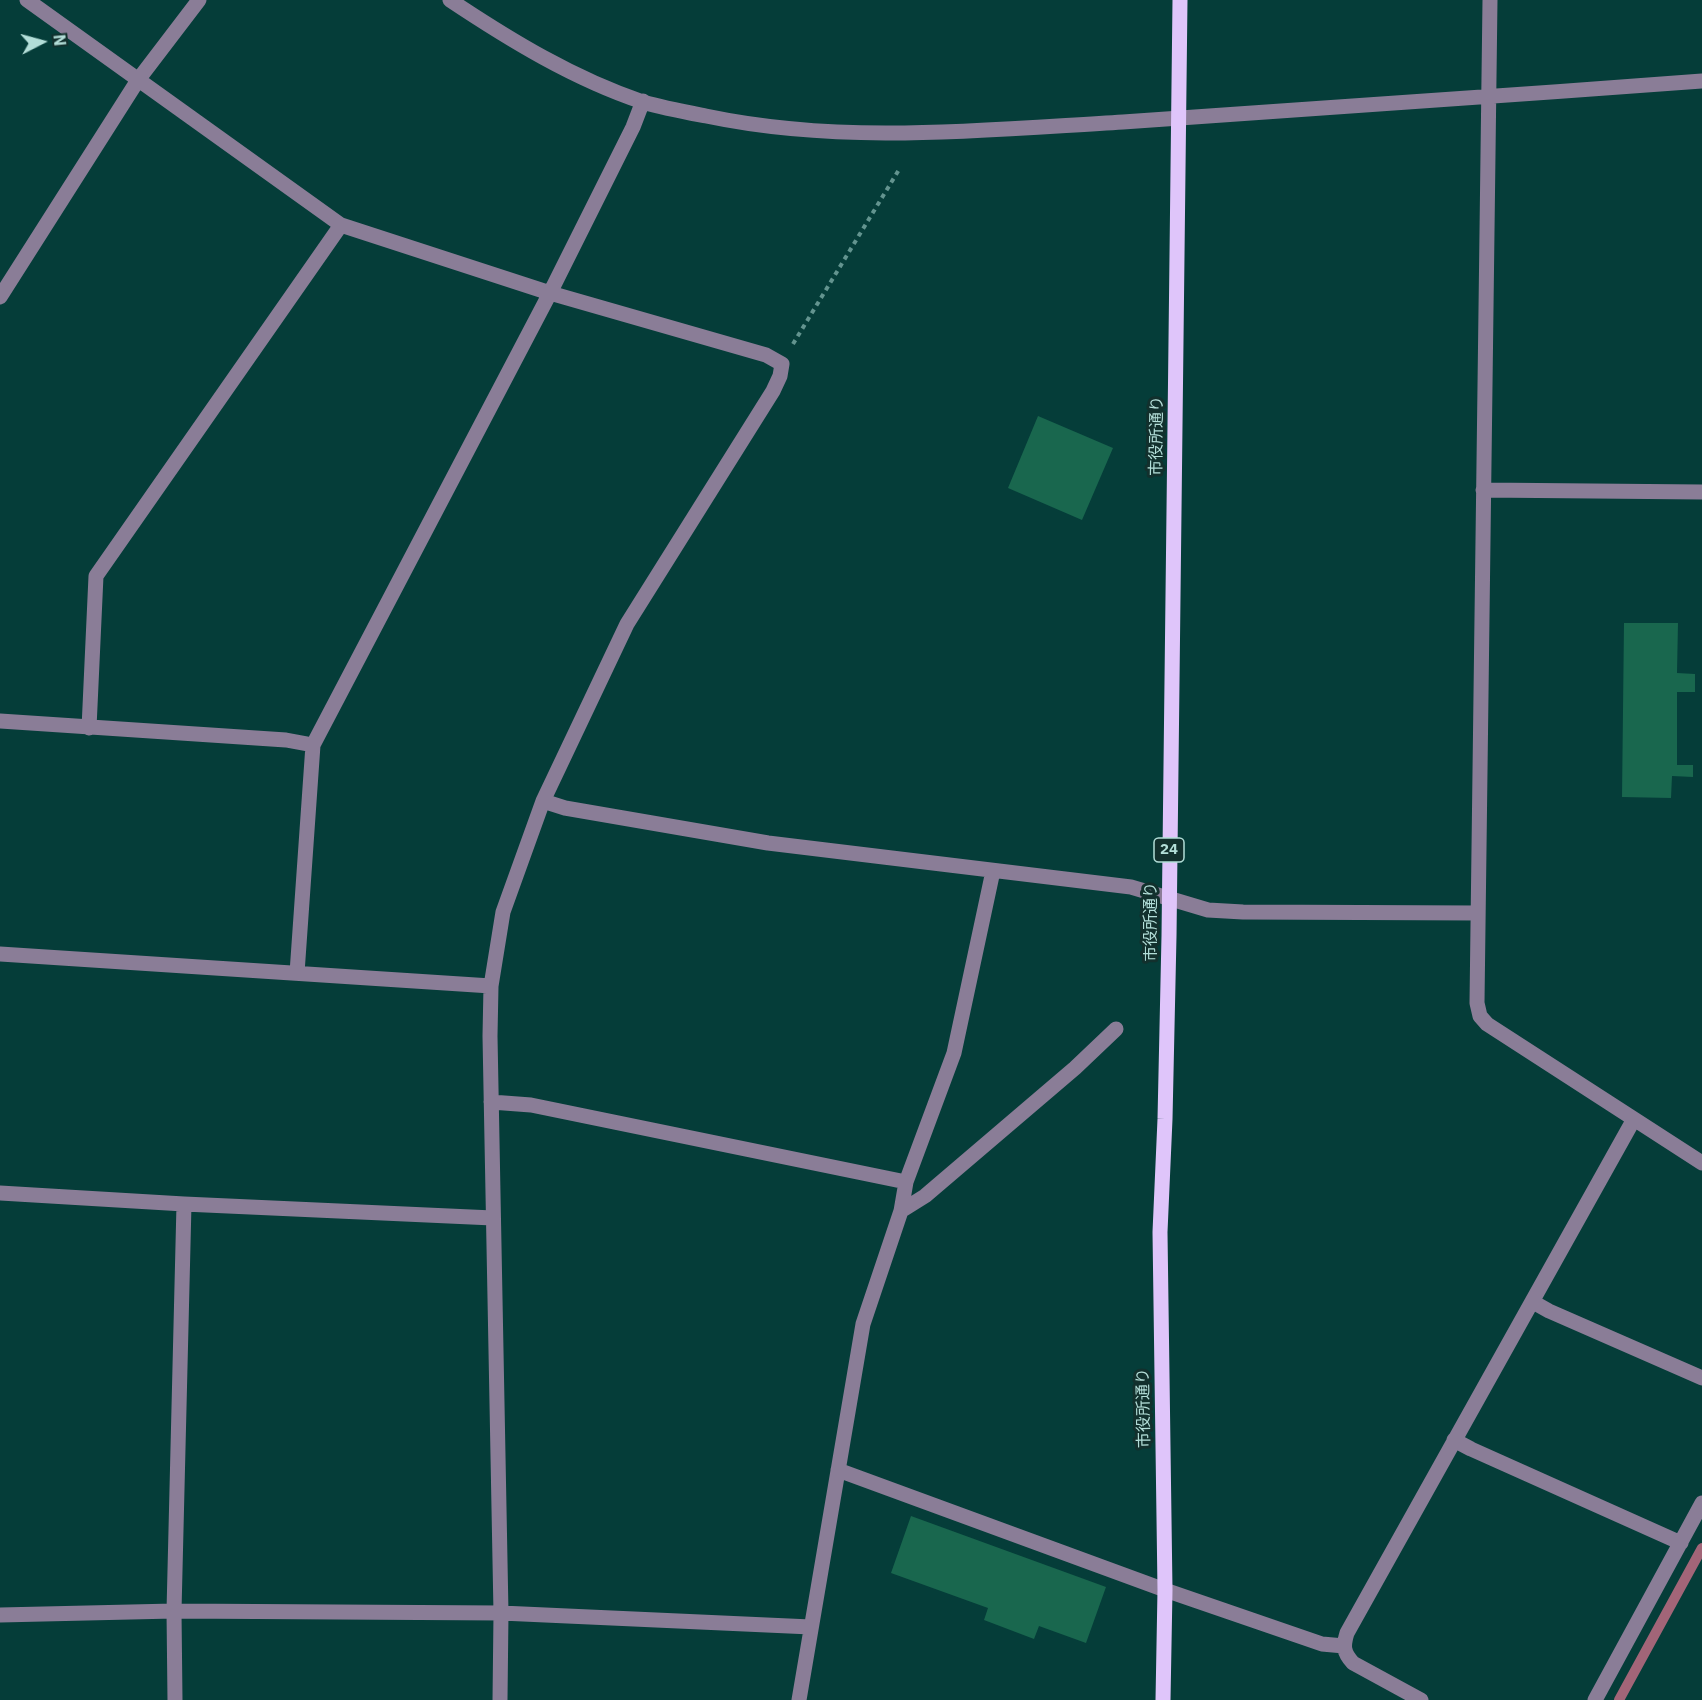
<!DOCTYPE html>
<html>
<head>
<meta charset="utf-8">
<style>
	body { margin:0 }
	#map { position:relative; width:1702px; height:1700px; overflow:hidden; background:#053d39; font-family:"IBM Plex Sans",sans-serif }
	canvas { display:block }
	.north { position:absolute; left:12px; top:12px; width:60px; height:60px; -webkit-text-stroke:4px #12302d; paint-order:stroke; rotate:84deg; font-size:16px; font-weight:700; line-height:24px; text-align:center; color:#b3ded8 }
	.north::after { content:''; display:block; margin:auto; width:21px; height:27px; background:#b3ded8; clip-path:polygon(50% 0,100% 100%,50% 72%,0 100%) }
</style>
</head>
<body>
<div id="map">
<canvas width="1702" height="1700"></canvas>
<div class="north">N</div>
</div>
<script>
const ctx = document.querySelector('canvas').getContext('2d');
ctx.lineJoin = 'round';
function strokePath(path, color, width, dash) { ctx.strokeStyle = color; ctx.lineWidth = width; ctx.lineCap = dash ? 'butt' : 'round'; ctx.setLineDash(dash || []); ctx.stroke(path); }
function fillPath(path, color) { ctx.fillStyle = color; ctx.fill(path, 'evenodd'); }
function write(font, color, halo, rows, align = 'center') {
  ctx.font = font + ' "IBM Plex Sans","Noto Sans JP",sans-serif'; ctx.lineWidth = 6; ctx.setLineDash([]); ctx.textBaseline = 'middle'; ctx.strokeStyle = halo; ctx.fillStyle = color; for (const [text, x, y, turn = 0] of rows) {
    ctx.save(); ctx.translate(x, y); ctx.rotate((+turn || 0) * Math.PI / 180); ctx.textAlign = isNaN(turn) ? turn : align; if (halo) ctx.strokeText(text, 0, 0); ctx.fillText(text, 0, 0); ctx.restore();
  }
}
strokePath(new Path2D(`
	M1619,1700L1702,1548`), '#a26578', 10);
fillPath(new Path2D(`
	M1038,416L1113,448L1082,520L1008,488Z
	M1624,623H1678L1677,673L1695,674V692H1677V765H1693V777L1672,776L1671,798L1622,797Z
	M911,1516L1106,1587L1086,1643L1039,1626L1034,1639L984,1620L988,1608L891,1573Z`), '#19674e');
strokePath(new Path2D(`
	M793,344L900,168`), '#63948f', 4, [4.5, 4.5]);
strokePath(new Path2D(`
	M27,0L341,225L550,293L766,355L782,364L780,376L773,391L627,624L543,801L503,912L491,986L490,1036L501,1613L500,1700
	M450,0C510,40 574,79 643,102C663,108 685,112 706,116C844,145 984,130 1123,122C1316,110 1509,95 1702,81
	M1490,0L1477,1003L1480,1016L1487,1024L1702,1163
	M0,297L138,80L199,0
	M1483,490L1702,492
	M0,721L286,740L313,745
	M89,728L96,576L341,225
	M543,801L565,808L768,843L1131,887L1208,910L1243,912L1478,913
	M0,954L491,986
	M297,973L313,745L550,293L633,127L643,101
	M491,1102L531,1105L906,1182
	M0,1193L184,1204L493,1218
	M901,1211L925,1196L1075,1068L1116,1029
	M1533,1302L1549,1311L1702,1378
	M1454,1440L1471,1449L1681,1543
	M838,1470L1165,1590L1322,1644L1344,1646
	M0,1615L174,1611L501,1613L811,1627
	M175,1700L174,1611L184,1204
	M799,1700L863,1324L901,1211L906,1182L954,1053L993,871
	M1421,1700L1353,1663C1343,1652 1343,1646 1347,1633L1634,1119
	M1595,1700L1702,1503`), '#8a7d97', 15);
strokePath(new Path2D(`
	M1163,1700L1165,1590L1160,1232L1165,1119L1169,936L1180,0`), '#dfc5fa', 15);
for (const [x, y, w] of [
	[1169,850,30]
]) { const box = new Path2D(); box.roundRect(x - w / 2, y - 12, w, 24, 4.5); ctx.fillStyle = '#12302d'; ctx.fill(box); strokePath(box, '#b3ded8', 1.5); }
write('bold 15px', '#b3ded8', null, [
	["24",1169,850]
]);
write('16px', '#b3ded8', '#12302d', [
	["市役所通り",1157,436,-89],
	["市役所通り",1151,922,-90],
	["市役所通り",1144,1408,-91]
]);
</script>
</body>
</html>
